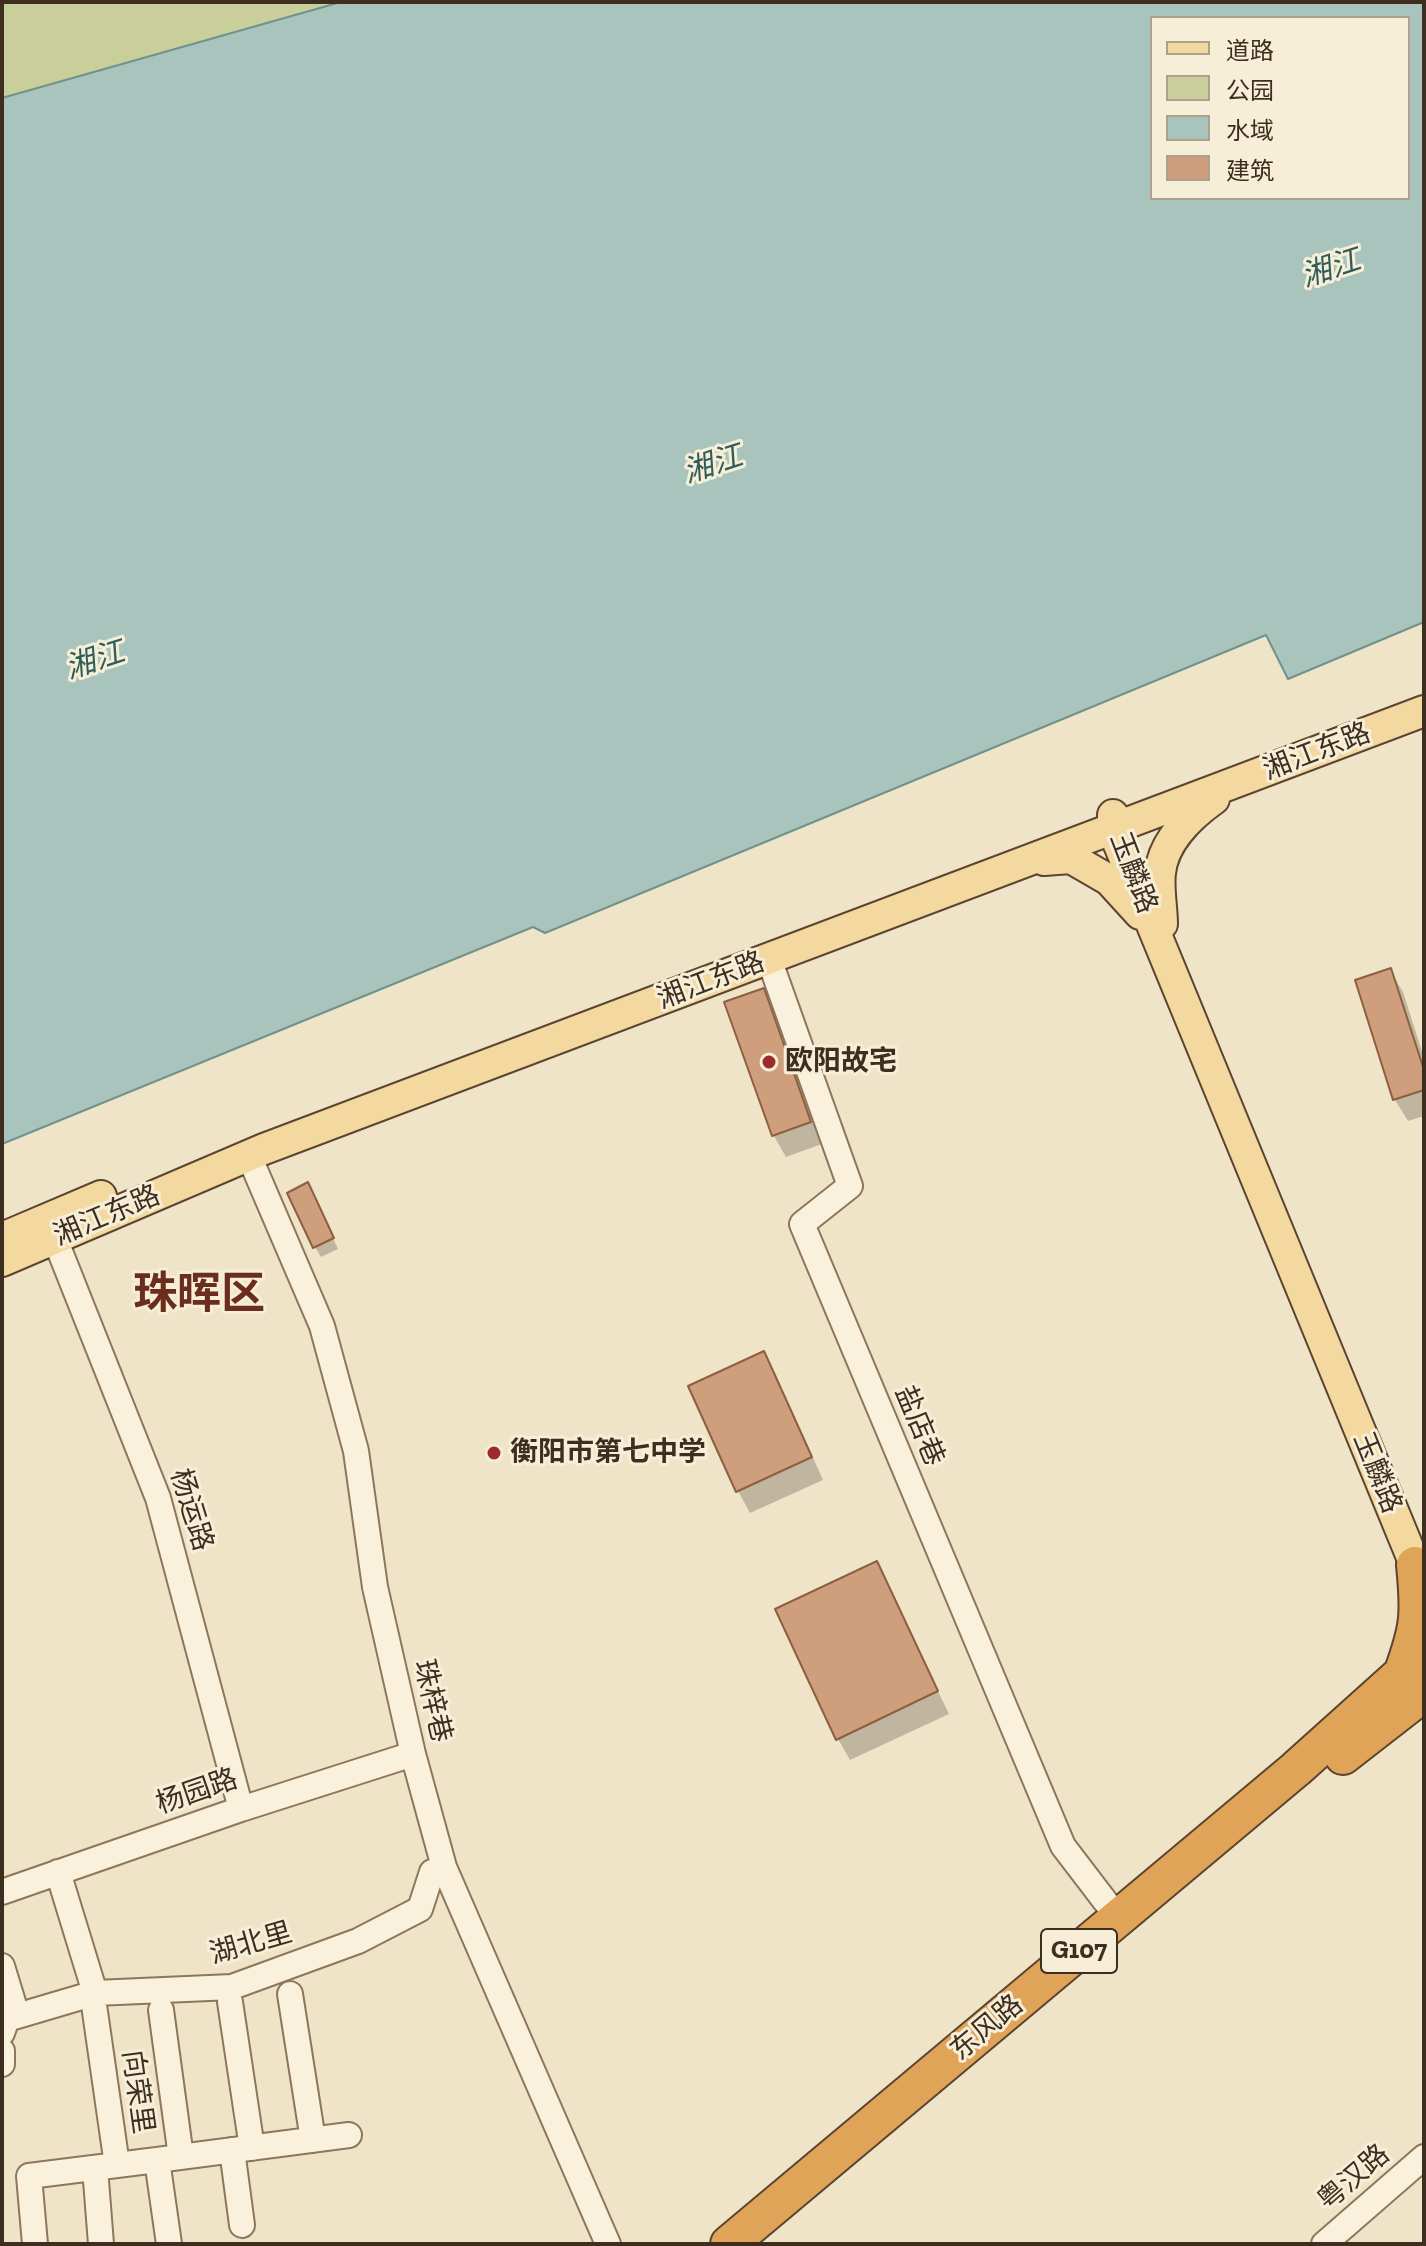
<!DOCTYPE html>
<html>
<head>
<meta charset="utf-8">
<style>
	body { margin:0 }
	#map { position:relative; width:1426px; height:2246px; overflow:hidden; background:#f0e4c8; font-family:"Zilla Slab","Noto Sans SC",serif }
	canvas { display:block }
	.frame { position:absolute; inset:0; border:4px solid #3d2e20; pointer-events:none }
	.legend { position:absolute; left:1150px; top:16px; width:260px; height:184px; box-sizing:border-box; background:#f7eed8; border:2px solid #ada18e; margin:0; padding:10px 14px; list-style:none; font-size:24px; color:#3d2e20 }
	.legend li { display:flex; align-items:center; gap:16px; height:40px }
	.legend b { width:40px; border:2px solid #ada18e }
</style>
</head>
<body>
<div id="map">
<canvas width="1426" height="2246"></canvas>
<div class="frame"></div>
<ul class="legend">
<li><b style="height:10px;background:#f3d9a0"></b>道路</li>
<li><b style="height:22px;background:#c9cf9b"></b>公园</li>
<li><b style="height:22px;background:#a9c4bc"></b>水域</li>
<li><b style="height:22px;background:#cf9f7d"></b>建筑</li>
</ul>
</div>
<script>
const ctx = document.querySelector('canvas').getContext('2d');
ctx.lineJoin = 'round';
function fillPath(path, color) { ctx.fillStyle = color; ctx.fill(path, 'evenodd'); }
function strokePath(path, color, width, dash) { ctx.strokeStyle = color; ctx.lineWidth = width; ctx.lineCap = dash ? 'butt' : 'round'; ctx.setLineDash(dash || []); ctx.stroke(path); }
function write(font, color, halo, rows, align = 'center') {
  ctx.font = font + ' "Zilla Slab","Noto Sans SC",serif'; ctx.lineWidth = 6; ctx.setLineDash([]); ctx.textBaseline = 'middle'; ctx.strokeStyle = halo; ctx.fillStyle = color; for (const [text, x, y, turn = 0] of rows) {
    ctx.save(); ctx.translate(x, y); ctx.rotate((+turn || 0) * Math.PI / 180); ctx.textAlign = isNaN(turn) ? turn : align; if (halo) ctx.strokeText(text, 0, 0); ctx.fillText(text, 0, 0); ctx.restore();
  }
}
fillPath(new Path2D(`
	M2,2H341L2,98Z`), '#c9cf9b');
const water = new Path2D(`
	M341,2H1424V622L1288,679L1266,635L545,933L533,927L2,1144V98ZM1152,18H1408V198H1152Z`);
fillPath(water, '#a9c4bc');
strokePath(water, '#6f938a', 2);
fillPath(new Path2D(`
	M1390,970L1403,992L1424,1058V1116L1408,1121L1395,1100L1357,981Z
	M763,991L775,1013L822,1144L786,1157L774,1136L726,1004Z
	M313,1195L338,1249L321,1257L315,1247Z
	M763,1354L776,1375L823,1480L750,1513L738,1491Z
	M876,1563L949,1714L850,1760L838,1739Z`), '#0003');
const building = new Path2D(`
	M1391,968L1424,1070V1090L1393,1100L1355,980Z
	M764,988L811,1122L772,1136L724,1002Z
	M308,1182L334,1238L313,1248L287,1193Z
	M764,1351L812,1457L736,1492L688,1386Z
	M877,1561L938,1691L836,1740L775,1609Z`);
fillPath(building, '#cf9f7d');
strokePath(building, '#8d5f41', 2);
const minor = new Path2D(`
	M769,959L850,1186L802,1224L1063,1846L1118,1918
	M249,1156L322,1326L356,1451L375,1587L413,1754L444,1867L608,2244
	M55,1239L158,1498L241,1809
	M58,1872L95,1993
	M2,1892L241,1809L413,1754
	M2,1966L13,2002L7,2019
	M290,1994L313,2140
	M93,1998L117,2165L157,2160L169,2244
	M230,2002L252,2148
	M161,2010L181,2157
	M2,2033L7,2019L95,1993L232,1987L358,1941L420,1909L432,1872L444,1867
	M2,2051V2064
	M232,2150L242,2225
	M157,2160L349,2135
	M95,2168L101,2244
	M35,2244L29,2176L117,2165
	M1324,2244L1424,2157`);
const major = new Path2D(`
	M1113,815V830L1423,1584
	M1044,860L1071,858L1109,880L1140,914
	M1162,924C1162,908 1158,889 1160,873C1163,842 1190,816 1214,799
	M2,1238L101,1196
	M2,1261L264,1149L1424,711`);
const highway = new Path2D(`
	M1402,1674C1419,1628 1420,1614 1415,1565
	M1343,1756L1424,1693
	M729,2244L1296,1769L1424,1654`);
strokePath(minor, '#8d765c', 28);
strokePath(major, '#5b4430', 34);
strokePath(highway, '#5b4430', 40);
strokePath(minor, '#faf1dc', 24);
strokePath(major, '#f3d9a0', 30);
strokePath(highway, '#e0a458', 36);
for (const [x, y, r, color] of [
	[769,1062,8,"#9e2a2b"],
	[494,1453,8,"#9e2a2b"]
]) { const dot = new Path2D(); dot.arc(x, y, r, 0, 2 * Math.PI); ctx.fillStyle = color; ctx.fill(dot); strokePath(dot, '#f7eed8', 3); }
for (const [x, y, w] of [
	[1079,1951,76]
]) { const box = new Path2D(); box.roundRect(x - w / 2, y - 22, w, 44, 6); ctx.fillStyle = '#f7eed8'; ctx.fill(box); strokePath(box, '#3d2e20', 2); }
write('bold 26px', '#3d2e20', null, [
	["G107",1079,1951]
]);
write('28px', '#3d2e20', '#f7eed8', [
	["湘江东路",1317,752,-21],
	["玉麟路",1133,873,69],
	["湘江东路",711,981,-21],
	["湘江东路",107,1216,-23],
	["盐店巷",919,1426,67],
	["玉麟路",1377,1473,68],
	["杨运路",191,1510,73],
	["珠梓巷",432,1701,77],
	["杨园路",197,1792,-19],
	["湖北里",251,1944,-16],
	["东风路",987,2028,-40],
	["向荣里",137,2092,82],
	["粤汉路",1354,2178,-41]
]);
write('bold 28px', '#3d2e20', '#f7eed8', [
	["欧阳故宅",785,1062],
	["衡阳市第七中学",510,1453]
], 'left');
write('italic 30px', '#2f5d5a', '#f7eed8', [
	["湘江",1331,269,-18],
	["湘江",713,465,-18],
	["湘江",95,661,-18]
]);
write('bold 44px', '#6b2e1e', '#f7eed8', [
	["珠晖区",199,1295]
]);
</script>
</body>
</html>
